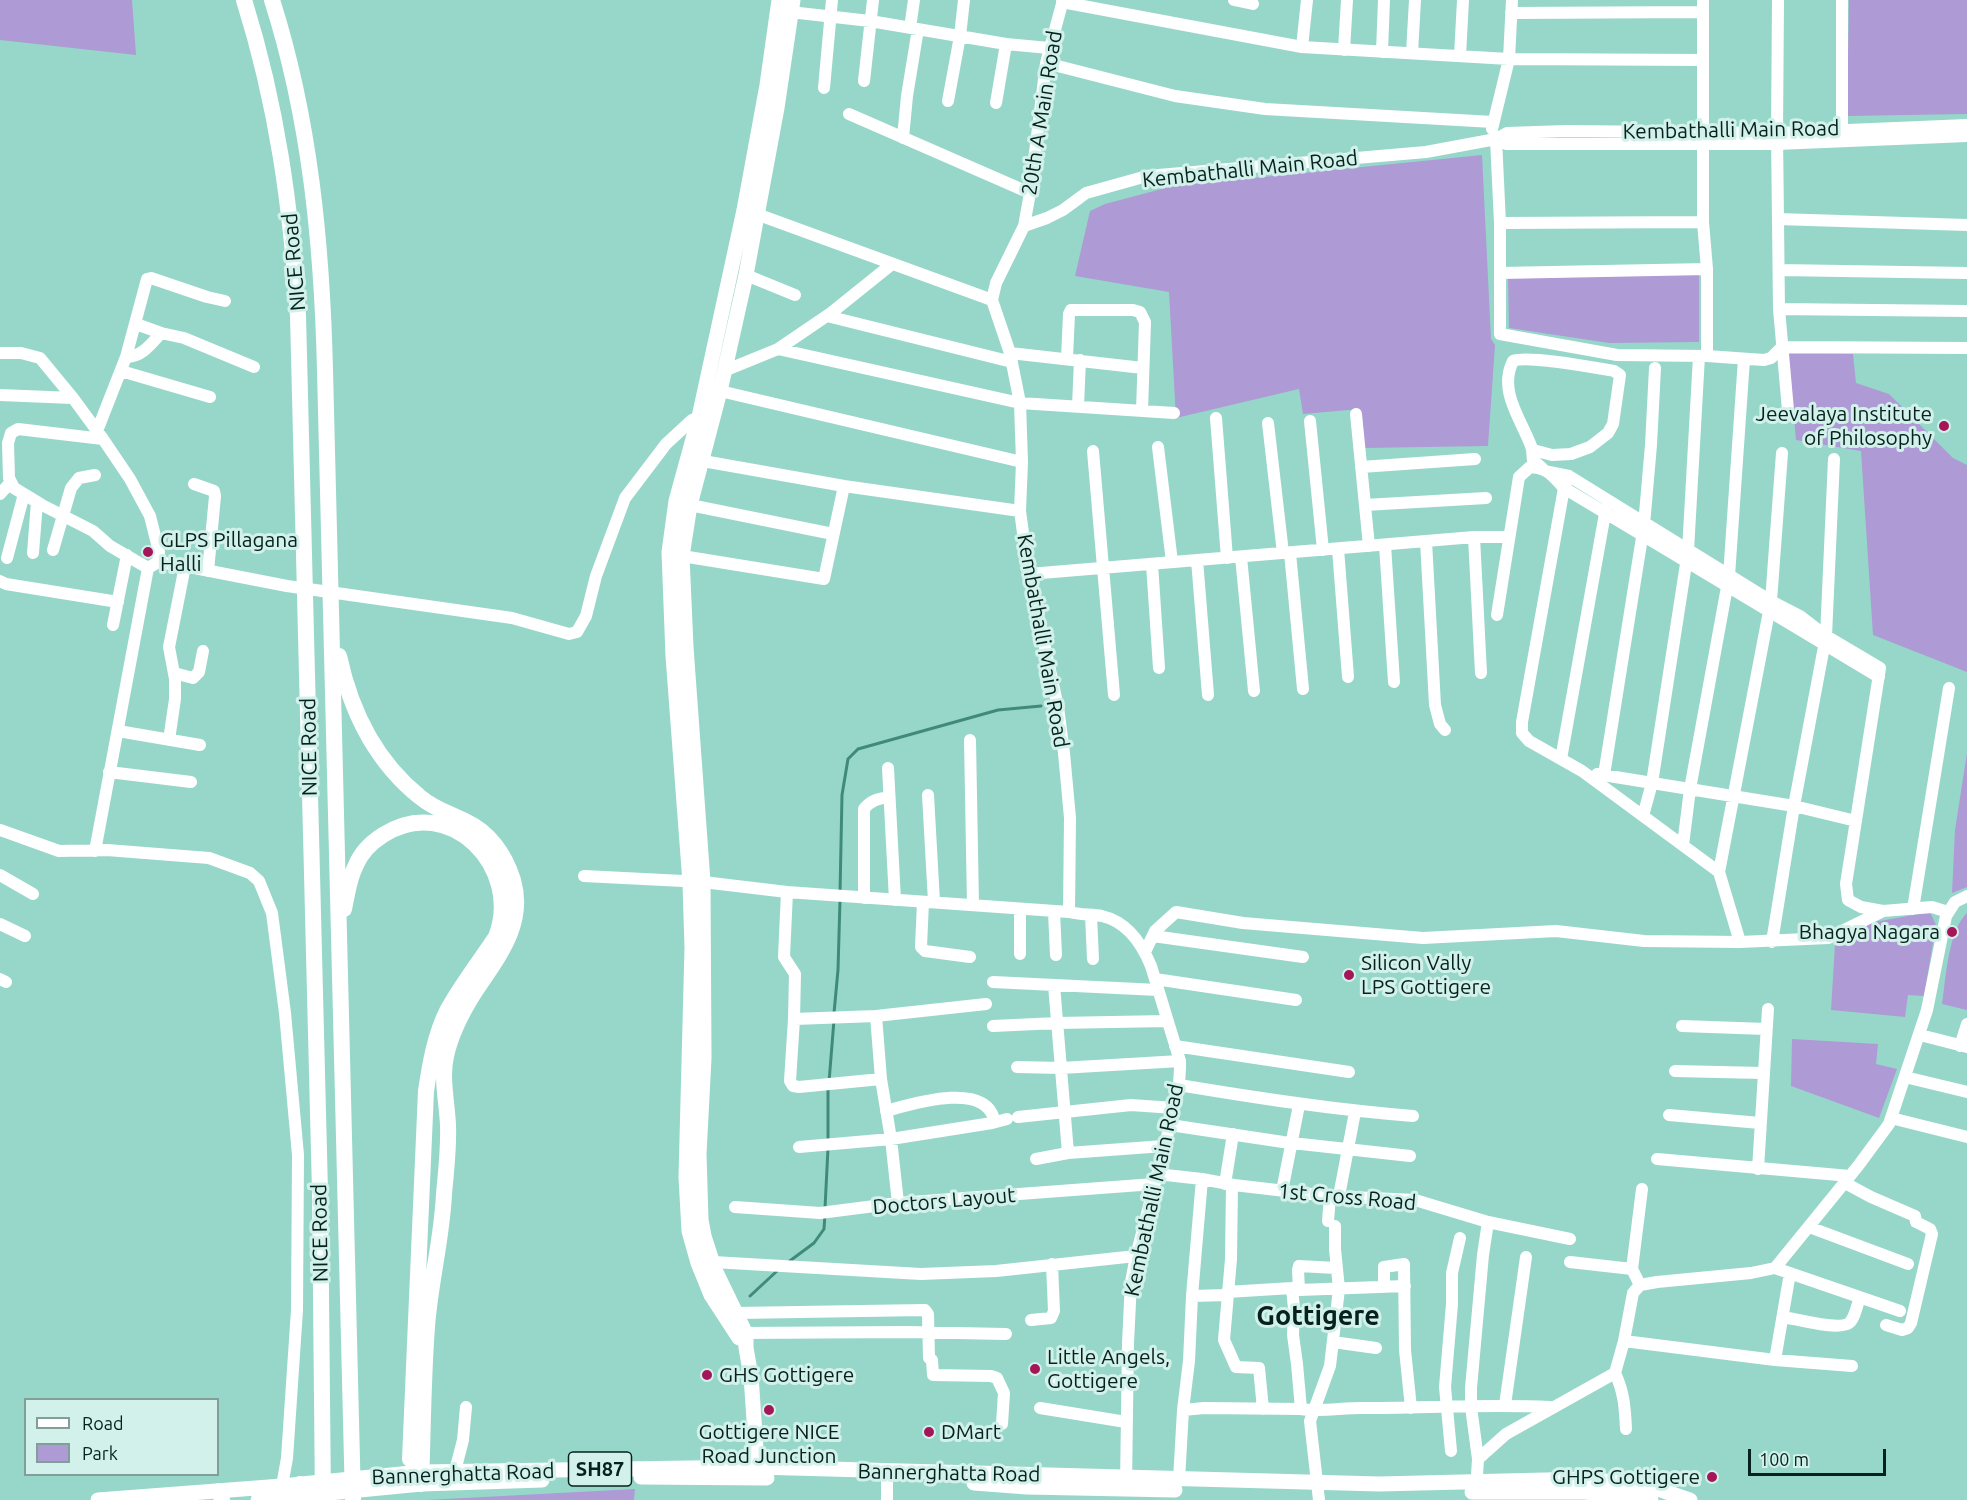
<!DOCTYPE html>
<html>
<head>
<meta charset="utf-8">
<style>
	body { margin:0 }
	#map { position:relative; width:1967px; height:1500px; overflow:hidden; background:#97d7ca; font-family:Ubuntu,sans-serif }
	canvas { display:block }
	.legend { position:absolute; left:24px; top:1398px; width:195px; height:78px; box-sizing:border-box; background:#d2f1ea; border:2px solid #819e98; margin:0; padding:8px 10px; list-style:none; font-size:18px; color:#07221d }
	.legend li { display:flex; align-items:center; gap:12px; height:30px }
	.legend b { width:30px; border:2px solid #819e98 }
	.scale { position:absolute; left:1748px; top:1449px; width:138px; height:27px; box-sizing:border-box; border:3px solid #07221d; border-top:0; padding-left:8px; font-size:18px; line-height:21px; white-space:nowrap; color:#07221d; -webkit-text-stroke:4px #d2f1ea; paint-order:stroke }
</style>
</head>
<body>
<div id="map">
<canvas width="1967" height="1500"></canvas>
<ul class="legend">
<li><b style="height:8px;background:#fff"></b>Road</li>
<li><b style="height:16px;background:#ae9ad5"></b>Park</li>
</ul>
<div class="scale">100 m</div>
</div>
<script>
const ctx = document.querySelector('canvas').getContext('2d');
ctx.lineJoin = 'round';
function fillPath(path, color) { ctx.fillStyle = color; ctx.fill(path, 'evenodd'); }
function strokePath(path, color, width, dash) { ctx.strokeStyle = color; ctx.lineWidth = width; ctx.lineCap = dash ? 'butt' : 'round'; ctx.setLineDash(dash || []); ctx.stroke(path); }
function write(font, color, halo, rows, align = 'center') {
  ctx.font = font + ' Ubuntu,sans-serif'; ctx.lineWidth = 6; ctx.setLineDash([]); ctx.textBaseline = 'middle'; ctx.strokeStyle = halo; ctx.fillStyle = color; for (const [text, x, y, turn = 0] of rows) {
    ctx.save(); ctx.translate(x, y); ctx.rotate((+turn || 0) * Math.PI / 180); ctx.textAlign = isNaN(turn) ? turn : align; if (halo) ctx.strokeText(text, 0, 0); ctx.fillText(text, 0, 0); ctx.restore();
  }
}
fillPath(new Path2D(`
	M0,0H132L136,55L0,40Z
	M1849,0H1967V114L1847,116Z
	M1482,155L1491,339L1495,345L1488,446L1364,448L1360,409L1303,414L1299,389L1176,418L1169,292L1075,276L1090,211L1105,204L1173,186Z
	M1699,274V342L1609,343L1509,328L1508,277Z
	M1788,354H1853L1856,383L1889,394L1953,458L1967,465V672L1873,635L1861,451L1796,440Z
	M1967,753V887L1952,893L1955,830Z
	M1930,912L1936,925L1924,996L1908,995L1905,1017L1831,1010L1835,944L1869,923Z
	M1967,913V1010L1942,1004C1946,978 1948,931 1967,913Z
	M1792,1039L1878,1044L1876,1064L1897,1069L1879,1118L1791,1086Z
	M635,1489L634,1500H427Z`), '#ae9ad5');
strokePath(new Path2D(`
	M840,893L842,795L848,759L858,749L998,710L1041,706
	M834,1013L838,970L840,900
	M829,1082L834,1020
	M828,1088V1142
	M825,1208L828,1148
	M787,1263L814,1243L824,1229L825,1214
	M750,1296L777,1271`), '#408a7c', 3);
strokePath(new Path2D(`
	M1063,0L1046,63L1030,193L1024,226L996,283L992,300L1010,353L1020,403L1022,462L1020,511L1028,569L1058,707L1064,753L1070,818L1069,912C1080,915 1091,914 1102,916C1128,922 1142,944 1151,966L1180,1061V1068L1179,1085L1170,1125L1136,1256L1131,1282L1128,1343L1126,1485
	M1234,0L1253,4
	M1703,0V222L1707,269V356
	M1062,2L1302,47L1509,59L1703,60
	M790,12L870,21L1006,44L1049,48
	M1511,13L1703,12
	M910,28L914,0
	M1302,47L1307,0
	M1344,50L1347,0
	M1382,52L1384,0
	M1412,53L1415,0
	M1460,56L1463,0
	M1046,63L1175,96L1265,109L1493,122
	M864,81L873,0
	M824,88L832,0
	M948,101L960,36L964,0
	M996,103L1006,44
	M849,114L1030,193
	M1492,129L1509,59L1512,0
	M1842,129V0
	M903,138L907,96L918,29
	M1496,139L1500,223V334L1617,355L1707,356L1764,360L1771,358L1782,347
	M1496,139L1506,144H1777L1967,136
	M751,212L992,300
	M1778,219L1967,225
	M1500,223L1703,222
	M1024,226L1047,218L1063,210L1086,193L1147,176L1426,152L1496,139L1507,133L1566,131L1777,133L1967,125
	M1779,270L1967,273
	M1500,273L1707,269
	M746,275L795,295
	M1779,309L1967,311
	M827,316L1012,362
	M136,324L161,333L184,338L254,367
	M1782,347L1967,348
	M778,349L1020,403L1174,413
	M0,353H21L40,358L73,398L103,439L130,479L150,516L159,552L158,562
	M1010,353L1143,368
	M126,357C142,357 151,344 161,333
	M1067,358L1069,314L1071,310H1133L1140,312L1145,322L1142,411
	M121,371L210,397
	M724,371L778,349L831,313L892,264
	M720,391L1022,462
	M0,395L73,398
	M1078,406L1080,360
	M1356,414L1369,546
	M1769,414L1787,415L1788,410L1779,309L1777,133L1778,0
	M1216,418L1227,558
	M1310,421L1323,550
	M1268,423L1283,553
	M97,431L126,357L147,279L151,278L207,297L225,301
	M103,439L18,429L11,433L8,443L9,478L14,488L42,505L93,531L110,546L148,568
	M1158,447L1172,562
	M1533,450L1552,455L1571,454L1590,447L1608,433L1613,424L1620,375L1614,371C1596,368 1527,355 1513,361C1498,391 1521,419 1531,446C1533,451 1532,455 1533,460L1542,468
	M1093,451L1114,695
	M703,461L844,486L1020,511
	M1361,467L1475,459
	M1549,472L1569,476L1771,601L1800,616L1826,636L1880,668L1846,884L1848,900L1861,907L1883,911L1932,907L1948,912
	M1569,476L1564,488L1522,722V733L1529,741L1582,771L1719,872L1740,942L1828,938L1883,911
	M194,484L214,491L215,496L208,571
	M0,494L11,482
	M690,505L833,534
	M1365,505L1486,498
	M1474,537L1481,673
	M1426,541L1435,705L1440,724L1445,730
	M1385,545L1394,682
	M1338,549L1348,677
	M53,550L71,488L79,478L95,475
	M33,553L37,502
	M1290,553L1303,689
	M682,556L824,579L844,486
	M1241,557L1254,691
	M7,558L24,494
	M1197,560L1208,695
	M1152,564L1159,668
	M1029,574L1474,537H1508
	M0,581L6,584L118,602
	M1497,615L1519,477L1530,467C1548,468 1552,475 1564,488L1879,677
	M113,625L127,555
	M174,673L193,678L199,672L203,651
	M118,731L200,745
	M169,740L175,699V679L169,647L185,566
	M970,740L973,905
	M1561,759L1606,508
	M888,768L895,900
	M109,772L191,782
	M1597,774L1794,806L1856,821
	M1604,775L1644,525L1651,445L1655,368
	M928,795L934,902
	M1643,816L1652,783L1688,551L1699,356
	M0,830L59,851L107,850L209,858L250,873L259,881L272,913L285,1013L298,1155L297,1310L287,1458L282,1486
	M1683,845L1690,789L1729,576L1744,359
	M95,851L148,568L158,562L179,565L287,586L512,618L569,634L577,632L586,616L596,576L625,498L666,444L692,420L699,417L704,418
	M1719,872L1771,601L1782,453
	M0,875L33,894
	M584,876L703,882L787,892
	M864,898V809C871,800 878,799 889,797
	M923,902L921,947L925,951L970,957
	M1913,909L1949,688
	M1054,912L1056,955
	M1091,915L1093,959
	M0,924L25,936
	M1153,936L1303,957
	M1772,942L1794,806L1826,636L1834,459
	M1145,952L1155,931L1176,912L1243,923L1423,938L1556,931L1644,941L1740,942
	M1020,954V909
	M0,979L6,982
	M1155,979L1296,1000
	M993,982L1158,990
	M1054,985L1068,1153
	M876,1016L986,1004
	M794,1019L876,1016L881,1079L891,1139L898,1203
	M993,1026L1057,1023L1167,1021
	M1682,1026L1766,1029
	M1920,1035L1967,1047
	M1175,1046L1349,1072
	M1960,1046L1967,1024
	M1017,1067L1061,1068L1180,1061
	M1675,1071L1763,1073
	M1905,1077L1967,1092
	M881,1079L799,1087L793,1086L790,1081L794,1019L795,974L784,957L787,892L1069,912
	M1179,1085C1257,1098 1334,1110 1413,1116
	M1669,1115L1760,1123
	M1018,1117L1131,1105L1174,1108
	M1891,1118L1967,1137
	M992,1123L1007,1119
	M1170,1125L1283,1142L1410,1156
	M799,1147L891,1139L992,1123L994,1119C984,1081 912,1104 886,1111
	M1036,1159L1068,1153L1164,1146
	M1657,1159L1850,1176
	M1758,1169L1768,1009
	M1157,1174L1202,1179L1234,1185L1328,1196L1415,1200L1488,1222L1570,1239
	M1845,1183L1871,1197L1915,1216L1916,1222L1930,1229L1932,1234L1911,1323L1908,1328L1902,1330L1886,1325
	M1225,1184L1233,1134
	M1232,1185L1231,1259L1224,1340L1236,1367L1259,1368L1263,1409
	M1282,1191L1299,1105
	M1339,1196L1355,1112
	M735,1207L820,1213L898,1203L1154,1184
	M1328,1221L1330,1196
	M1809,1227L1908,1264
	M713,1262L921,1274L996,1271L1136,1256
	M1570,1262L1632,1269L1640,1285
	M1775,1268L1900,1311
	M1632,1269L1642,1189
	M1384,1287V1267L1404,1264L1405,1350L1411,1408
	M1299,1290L1298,1270L1299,1266L1336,1268
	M1227,1292L1292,1288
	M1192,1296L1227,1295
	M736,1313L925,1310L928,1314L929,1358L932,1360L933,1375L991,1376L997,1378L1004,1393L1002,1424
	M1783,1317C1797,1319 1838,1331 1849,1323C1855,1318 1857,1305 1860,1297
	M1031,1320L1051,1318L1054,1311L1052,1264
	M740,1333L907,1332L1006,1334
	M1624,1341L1775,1360L1852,1366
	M1333,1342L1376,1348
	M1775,1360L1790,1273
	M1615,1373C1624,1392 1625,1408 1626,1429
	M1051,1380L1127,1384
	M1505,1405L1526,1257
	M1040,1408L1126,1422
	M1301,1409L1297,1364L1293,1335L1294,1309L1292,1288L1299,1290L1405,1286
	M1183,1410L1204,1408L1301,1409C1320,1412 1341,1408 1361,1408C1424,1408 1487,1404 1550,1407
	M1451,1451L1445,1387L1452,1304V1273L1460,1238
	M1478,1459L1471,1407V1388L1483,1255L1488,1222
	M455,1471L463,1440L466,1407
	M1179,1480L1183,1410L1189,1361L1192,1296L1202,1179
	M1476,1491L1478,1459L1506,1434L1615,1373L1624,1341L1633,1293L1640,1285L1657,1282L1751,1273L1775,1268L1858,1166L1889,1124L1927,1010L1946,916L1955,902L1967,896
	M887,1500V1480
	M1319,1500L1310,1421L1330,1366L1339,1289L1335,1249V1226`), '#fff', 12);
strokePath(new Path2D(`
	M739,1338L711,1295L698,1263L689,1231L686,1177L692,948L690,883L673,656L669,552L676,501L699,417L744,210L767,85L779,0
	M641,1477L767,1478
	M758,1478L751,1376L746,1348V1334L715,1270L704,1236L701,1220L699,1154L704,1058L703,882L686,647L682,556L690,505L720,391L746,275L777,108L793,0
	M974,1483L1027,1487L1175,1490
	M1472,1492H1585L1651,1500
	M98,1500L282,1486L421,1472L756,1467L1379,1484L1587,1479L1649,1486L1690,1500
	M258,1500L421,1484L542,1480`), '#fff', 15);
strokePath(new Path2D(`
	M244,0C277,105 291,207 298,316L320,1192L323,1500
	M272,0C310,119 322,245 325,370L353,1500
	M339,656C351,712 375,761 420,797C434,809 449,813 465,821C489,832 505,854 513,880C526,925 497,958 474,993C462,1012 451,1033 446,1056C441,1078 447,1102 448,1125C449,1148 446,1172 444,1194C442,1239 430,1283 427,1327C423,1379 423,1432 421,1484
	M344,909C347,895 349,878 356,865C361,853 372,842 383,835C450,792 523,868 496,937C480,961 461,985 447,1011C435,1035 430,1064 426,1091L410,1459
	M219,1491L222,1500
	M296,1500L300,1484`), '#fff', 16);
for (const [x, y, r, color] of [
	[1944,426,6,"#a51659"],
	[148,552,6,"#a51659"],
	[1952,932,6,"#a51659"],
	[1349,975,6,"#a51659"],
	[1035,1369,6,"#a51659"],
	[707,1375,6,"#a51659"],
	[769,1410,6,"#a51659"],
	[929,1432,6,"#a51659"],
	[1712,1477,6,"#a51659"]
]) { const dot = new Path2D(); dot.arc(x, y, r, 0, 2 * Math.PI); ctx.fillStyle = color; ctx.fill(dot); strokePath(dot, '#d2f1ea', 2); }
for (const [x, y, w] of [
	[600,1469,63]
]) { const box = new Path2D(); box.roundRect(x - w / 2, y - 17, w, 34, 4.5); ctx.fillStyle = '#d2f1ea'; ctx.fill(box); strokePath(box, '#07221d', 1.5); }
write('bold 20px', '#07221d', null, [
	["SH87",600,1469]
]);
write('21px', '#07221d', '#d2f1ea', [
	["20th A Main Road",1042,113,-81],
	["Kembathalli Main Road",1731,130,-1],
	["Kembathalli Main Road",1250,169,-6],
	["NICE Road",294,262,-95],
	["Kembathalli Main Road",1043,641,80],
	["NICE Road",309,747,-91],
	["Kembathalli Main Road",1154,1190,-78],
	["1st Cross Road",1347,1197,5],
	["Doctors Layout",944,1201,-5],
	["NICE Road",320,1233,-91],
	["Bannerghatta Road",949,1473,1],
	["Bannerghatta Road",463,1474,-2]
]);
write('21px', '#07221d', '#d2f1ea', [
	["Jeevalaya Institute",1932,414,"right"],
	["of Philosophy",1932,438,"right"],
	["GLPS Pillagana",160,540],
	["Halli",160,564],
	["Bhagya Nagara",1940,932,"right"],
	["Silicon Vally",1361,963],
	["LPS Gottigere",1361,987],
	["Little Angels,",1047,1357],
	["Gottigere",1047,1381],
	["GHS Gottigere",719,1375],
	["Gottigere NICE",769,1432,"center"],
	["Road Junction",769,1456,"center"],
	["DMart",941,1432],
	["GHPS Gottigere",1700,1477,"right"]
], 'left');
write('bold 27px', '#07221d', '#d2f1ea', [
	["Gottigere",1318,1316]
]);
</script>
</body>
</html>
